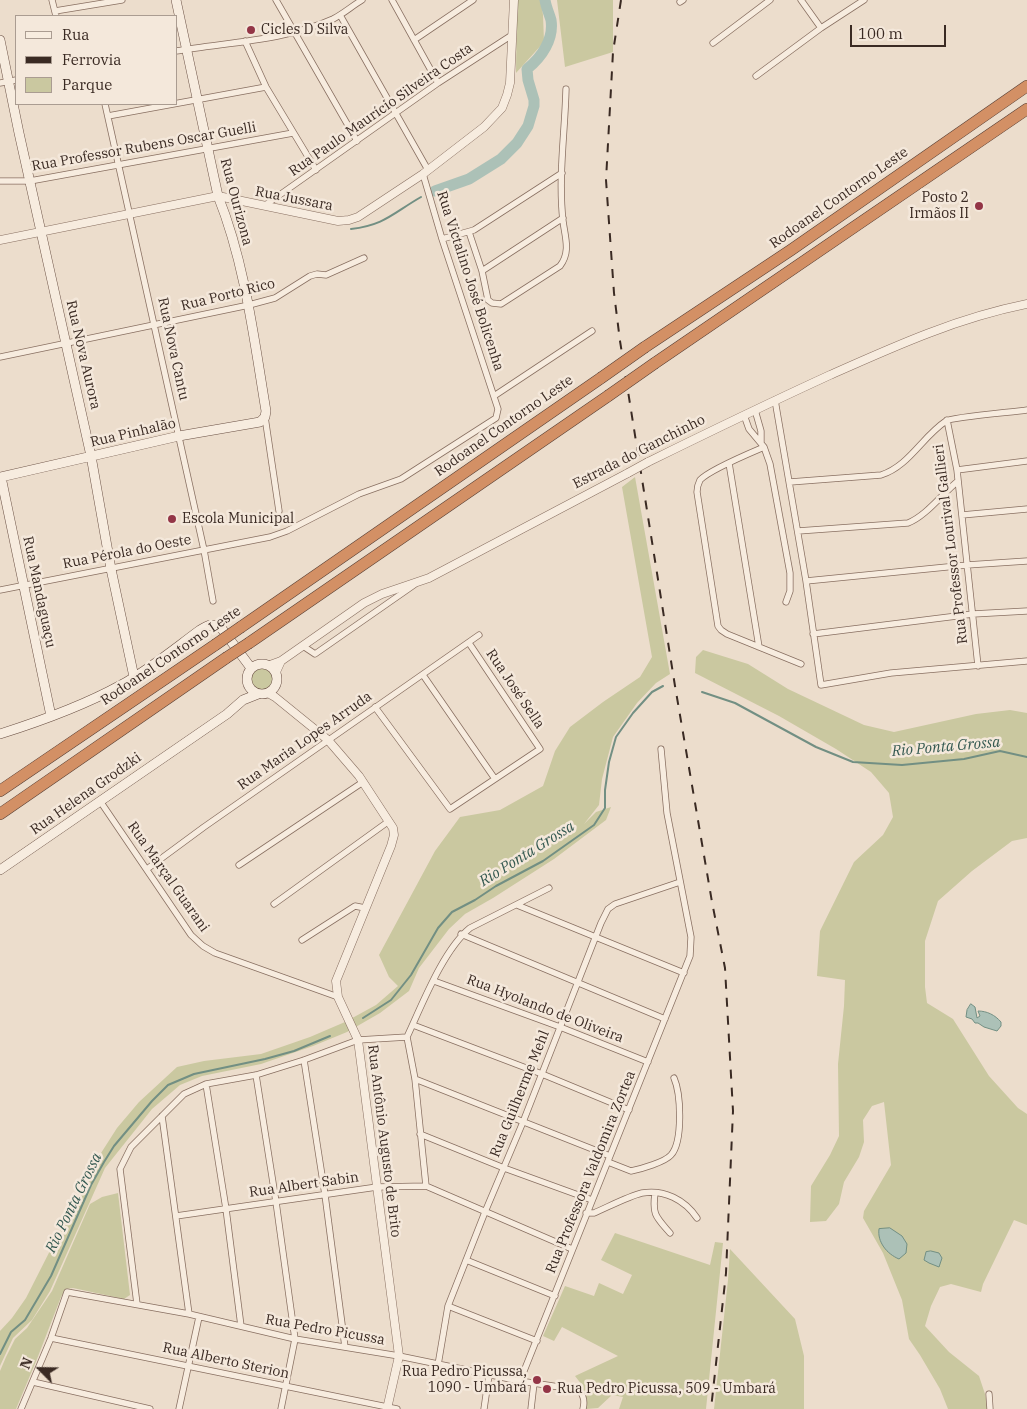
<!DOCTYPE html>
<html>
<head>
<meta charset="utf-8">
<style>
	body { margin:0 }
	#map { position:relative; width:1027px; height:1409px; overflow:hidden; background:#ecddcc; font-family:"IBM Plex Serif",serif }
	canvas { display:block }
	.legend { position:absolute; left:15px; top:15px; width:162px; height:90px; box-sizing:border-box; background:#f4e8db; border:1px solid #aa9c91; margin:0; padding:6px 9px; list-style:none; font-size:15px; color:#3a2a23 }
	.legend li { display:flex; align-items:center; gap:10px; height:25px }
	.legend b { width:25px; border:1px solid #aa9c91 }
	.north { position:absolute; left:15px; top:1344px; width:50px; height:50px; -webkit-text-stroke:4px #f4e8db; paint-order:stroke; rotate:293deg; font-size:14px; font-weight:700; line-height:20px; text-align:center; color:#3a2a23 }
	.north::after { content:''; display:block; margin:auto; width:18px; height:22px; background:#3a2a23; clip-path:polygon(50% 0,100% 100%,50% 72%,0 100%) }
	.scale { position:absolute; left:850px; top:25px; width:96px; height:22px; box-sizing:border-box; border:2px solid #3a2a23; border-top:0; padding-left:6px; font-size:15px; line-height:18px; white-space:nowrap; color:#3a2a23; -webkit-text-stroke:4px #f4e8db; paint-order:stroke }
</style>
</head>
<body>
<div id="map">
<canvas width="1027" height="1409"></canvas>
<ul class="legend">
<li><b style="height:6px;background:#f7ecdf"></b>Rua</li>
<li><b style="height:6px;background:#3a2a23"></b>Ferrovia</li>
<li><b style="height:14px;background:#cac8a0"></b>Parque</li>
</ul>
<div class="north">N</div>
<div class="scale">100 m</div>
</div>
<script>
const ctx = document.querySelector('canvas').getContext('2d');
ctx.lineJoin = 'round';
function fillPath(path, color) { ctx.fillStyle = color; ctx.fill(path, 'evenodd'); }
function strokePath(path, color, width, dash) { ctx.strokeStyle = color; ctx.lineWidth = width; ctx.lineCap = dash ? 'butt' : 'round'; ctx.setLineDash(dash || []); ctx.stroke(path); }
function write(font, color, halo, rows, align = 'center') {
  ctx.font = font + ' "IBM Plex Serif",serif'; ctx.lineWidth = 5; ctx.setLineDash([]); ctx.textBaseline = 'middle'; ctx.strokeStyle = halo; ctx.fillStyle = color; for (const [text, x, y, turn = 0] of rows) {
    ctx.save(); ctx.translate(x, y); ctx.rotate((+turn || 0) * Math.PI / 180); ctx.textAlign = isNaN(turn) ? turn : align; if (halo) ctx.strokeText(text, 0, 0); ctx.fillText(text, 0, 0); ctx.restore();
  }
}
fillPath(new Path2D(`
	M517,0H541L543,15L544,42L516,73Z
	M557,0H613V52L565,67Z
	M635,477L670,674L656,683L637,703L613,737L602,779L599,805L584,824L596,812L611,807L606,820L554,859L493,898L465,914L449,929L419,968L409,991L380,1013L347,1032L313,1046L261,1064L202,1076L180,1085L152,1109L105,1168L50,1291L32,1320L13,1338L0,1366V1331L12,1318L26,1298L94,1164L117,1128L139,1102L177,1067L204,1061L261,1054L310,1037L345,1022L376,1005L398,986L389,977L379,955L435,851L460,817L500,810L543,786L555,751L570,727L603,702L640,677L652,657L622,487Z
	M703,650L748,664L788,689L864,725L894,732L976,714L1010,710L1027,713V838L1012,841L972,871L938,901L925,941V987L927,1003L953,1019L989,1076L1018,1108L1027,1114V1225L1014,1220L983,1284L981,1292L951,1284L940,1287L931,1306L925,1326L949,1352L979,1376L985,1394L988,1409H948L940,1389L920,1355L909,1339L902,1300L883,1253L863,1218L864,1211L891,1165L884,1102L872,1106L863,1120L864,1142L859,1157L844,1182L839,1204L826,1221L810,1222L811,1186L830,1155L839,1136L838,1064L844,1006L845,980L817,976L820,931L854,862L883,835L893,817L889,793L871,772L836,749L779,716L695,673L696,657Z
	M250 679a12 12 0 1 1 24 0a12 12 0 1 1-24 0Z
	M118,1193L130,1295L124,1299L73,1288L66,1289L61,1297L37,1359L16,1409H0V1371L6,1357L15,1339L27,1328L52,1291L90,1204L102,1197Z
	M615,1233L710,1265L715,1242L723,1243L706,1409H619L623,1397L612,1395L598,1408L586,1409L582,1385L575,1376L618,1356L562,1327L554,1341L543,1336L565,1286L594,1296L599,1283L623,1294L632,1275L601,1260Z
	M730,1249L795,1319L804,1356V1409H714L728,1280Z`), '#cac8a0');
const water = new Path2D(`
	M971,1004L975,1007L977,1018L980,1016L978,1011C987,1011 995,1015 1001,1022V1026L997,1031L984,1027L978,1023H975L972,1019L966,1017L967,1010Z
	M890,1228L902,1236L907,1244L906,1253L899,1259C887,1254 877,1242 879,1229Z
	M931,1251L939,1253L942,1258L939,1267L929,1263L924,1260L926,1252Z`);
fillPath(water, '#acc1b7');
strokePath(water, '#728f83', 1);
strokePath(new Path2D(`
	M351,229C385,225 393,213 421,197
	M702,692L735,703L816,747L853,762L902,765L964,759L1000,751L1027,757
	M363,1018L391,1000L411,975L438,928L452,912L475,900L496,886L543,861L594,825L605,808V790L609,762L616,737L633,713L652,692L663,686
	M0,1354L11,1332L25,1320L51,1276L91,1185L104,1162L114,1146L152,1101L168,1085L194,1074L265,1059L294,1051L330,1036`), '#728f83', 2);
strokePath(new Path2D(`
	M435,191L469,179L501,159L517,143L528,126L534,106V100L528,80L527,69C542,57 554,39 551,20C549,13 546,7 545,0`), '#acc1b7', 11);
const minor = new Path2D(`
	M52,0L56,16
	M276,0L357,141
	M392,0L438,83
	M801,0L821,28
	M680,2L683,0
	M55,11L122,0
	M340,15L428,170
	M414,40L473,0
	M245,41L266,87L316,170
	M713,43L770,0
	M176,51C228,42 284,41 333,19C343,14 352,6 362,0
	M756,76L821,28L864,0
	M0,83L16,80
	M105,104L204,550L213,601
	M108,116L266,87
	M0,181H30L293,133
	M264,206L438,83L512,35
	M469,232L482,271L488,300L492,303L501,304L560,266C571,252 565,237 563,221C558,177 565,132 566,89
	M442,239L474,230L562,173
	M482,271L563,218
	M0,357L249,305L275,298L310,276L317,274L326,275L364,258
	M494,396L592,331
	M775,400L806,581L821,685L891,673L1027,661
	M755,410L761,431V442
	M744,415L749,429L764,447L770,464L790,573V591L786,602
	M265,417L279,511
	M947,420L957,470L978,666
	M764,447C750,453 709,470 700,480C698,484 697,487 697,492L718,626L721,630L727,634L801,664
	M729,463L759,647
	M957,470L1027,461
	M790,482L881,475C909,466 922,437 946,421C952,417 1014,412 1027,410
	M962,515L1027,509
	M798,531L908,523C926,516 942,494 958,481
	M806,581L967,565L1027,561
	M0,590L270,537L287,531L359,494L401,479L496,418L498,409L442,239L423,174
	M813,634L973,614L1027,611
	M303,646L315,654L414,585
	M423,675L495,779
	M375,707L450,809L540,749L469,643
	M100,801L191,935L203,946L215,953L338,997
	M239,865L363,782
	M147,869L204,827L479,635
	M274,904L389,821
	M517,905L684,973
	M461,934L665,1019
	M302,940L355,906L365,908
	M434,981L560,1027L648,1062
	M413,1025L542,1074L629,1110
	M407,1037L415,1079L426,1186
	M304,1060L325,1195L345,1347
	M256,1075L276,1202L295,1339L281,1409
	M415,1079L610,1156
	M206,1084L226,1209L241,1326
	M162,1116L189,1314
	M420,1134L504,1168L592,1200
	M608,1162L631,1171C641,1169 665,1162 671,1155C683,1142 681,1094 674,1078
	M655,1193C652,1215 656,1217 670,1233
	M586,1213H594C608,1207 629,1196 642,1193C664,1189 685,1200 697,1218
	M176,1216L377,1187L426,1186L572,1249
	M466,1260L555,1296
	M137,1304L120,1169L131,1147L184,1094L206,1084L256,1075L304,1060L358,1040L407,1037C422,1005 443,950 470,928L549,888
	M448,1306L537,1341
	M51,1338L397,1409
	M438,1365L448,1306L485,1212L523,1122L601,923L608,909L615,904L680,882
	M520,1381L690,956L691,937L667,813L661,749
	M33,1382L150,1409
	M989,1394L990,1409
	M21,1409L51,1338L67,1292L189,1314L295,1339L399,1356L520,1381L579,1390C584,1396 585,1401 583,1409
	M179,1409L199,1317
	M484,1409L489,1375
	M531,1409L534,1383`);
const tertiary = new Path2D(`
	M0,240L218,196L338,221L349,220L358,217L423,174L484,127L502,108L507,95L510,83L514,0
	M648,462C709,432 769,403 830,375C895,346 957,318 1027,304
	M270,665L281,661L364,603L382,594L429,578L628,473
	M276,672L281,661
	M268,693L275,697L328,740L359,776L393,828L394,835L391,846L336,981L338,997L358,1040L399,1356L387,1409`);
const secondary = new Path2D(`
	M0,40L19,133L91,456L111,569L134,677
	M247 679a15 15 0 1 1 30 0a15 15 0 1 1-30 0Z
	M51,716L1,477L179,436L260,422L265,417L266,411C254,339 245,263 218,196L176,0
	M0,734C41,721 83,706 121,685C149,670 174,649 200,630C208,625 214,622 222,629L251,668
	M0,870L227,714L243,700L258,694`);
const motorway = new Path2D(`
	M645,347L791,250L1027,86
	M655,363L1027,109
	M241,627L601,378
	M249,643L608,396
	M0,791L215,645
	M0,814L226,658`);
strokePath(minor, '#886f61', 7);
strokePath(tertiary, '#886f61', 9);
strokePath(secondary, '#6a5044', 10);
strokePath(motorway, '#573e34', 12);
strokePath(minor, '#f7ecdf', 5.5);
strokePath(tertiary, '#f7ecdf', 8);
strokePath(secondary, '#f7ecdf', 9);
strokePath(motorway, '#d39065', 11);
strokePath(new Path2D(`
	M621,0L613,52L606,180L614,293L620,341L675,686L712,902L725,968L733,1111L726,1273L711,1409`), '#3a2a23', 2, [9, 9]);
const tertiaryBridge = new Path2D(`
	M628,473L648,462`);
const motorwayBridge = new Path2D(`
	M601,378L645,347
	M608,396L655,363
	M215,645L241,627
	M226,658L249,643`);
strokePath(tertiaryBridge, '#886f61', 9, []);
strokePath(motorwayBridge, '#573e34', 12, []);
strokePath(tertiaryBridge, '#f7ecdf', 8);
strokePath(motorwayBridge, '#d39065', 11);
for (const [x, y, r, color] of [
	[251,30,5,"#933546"],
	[979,206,5,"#933546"],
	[172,519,5,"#933546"],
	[537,1380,5,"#933546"],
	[547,1389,5,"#933546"]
]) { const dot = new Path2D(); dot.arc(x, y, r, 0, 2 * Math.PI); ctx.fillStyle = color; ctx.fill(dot); strokePath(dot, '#f4e8db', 2); }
write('14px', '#3a2a23', '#f4e8db', [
	["Cicles D Silva",261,30],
	["Posto 2",969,198,"right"],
	["Irmãos II",969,214,"right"],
	["Escola Municipal",182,519],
	["Rua Pedro Picussa,",527,1372,"right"],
	["1090 - Umbará",527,1388,"right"],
	["Rua Pedro Picussa, 509 - Umbará",557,1389]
], 'left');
write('14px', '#3a2a23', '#f4e8db', [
	["Rua Paulo Maurício Silveira Costa",381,110,-35],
	["Rua Professor Rubens Oscar Guelli",144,147,-10],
	["Rodoanel Contorno Leste",839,198,-35],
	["Rua Jussara",294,199,11],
	["Rua Ourizona",236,202,75],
	["Rua Victalino José Bolicenha",470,281,72],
	["Rua Porto Rico",228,295,-14],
	["Rua Nova Cantu",173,349,78],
	["Rua Nova Aurora",83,355,77],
	["Rodoanel Contorno Leste",504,426,-35],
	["Rua Pinhalão",133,433,-13],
	["Estrada do Ganchinho",639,452,-27],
	["Rua Professor Lourival Gallieri",951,544,-97],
	["Rua Pérola do Oeste",127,552,-11],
	["Rua Mandaguaçu",39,592,78],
	["Rodoanel Contorno Leste",171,656,-34],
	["Rua José Sella",515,689,56],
	["Rua Maria Lopes Arruda",305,741,-35],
	["Rua Helena Grodzki",86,794,-35],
	["Rua Marçal Guarani",168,877,55],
	["Rua Hyolando de Oliveira",545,1009,21],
	["Rua Guilherme Mehl",520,1094,-68],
	["Rua Antônio Augusto de Brito",384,1141,83],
	["Rua Professora Valdomira Zortea",591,1172,-68],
	["Rua Albert Sabin",304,1185,-8],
	["Rua Pedro Picussa",325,1330,10],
	["Rua Alberto Sterion",226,1361,12]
]);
write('italic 15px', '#335850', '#f4e8db', [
	["Rio Ponta Grossa",946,747,-5],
	["Rio Ponta Grossa",527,854,-32],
	["Rio Ponta Grossa",74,1203,-64]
]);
</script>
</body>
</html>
